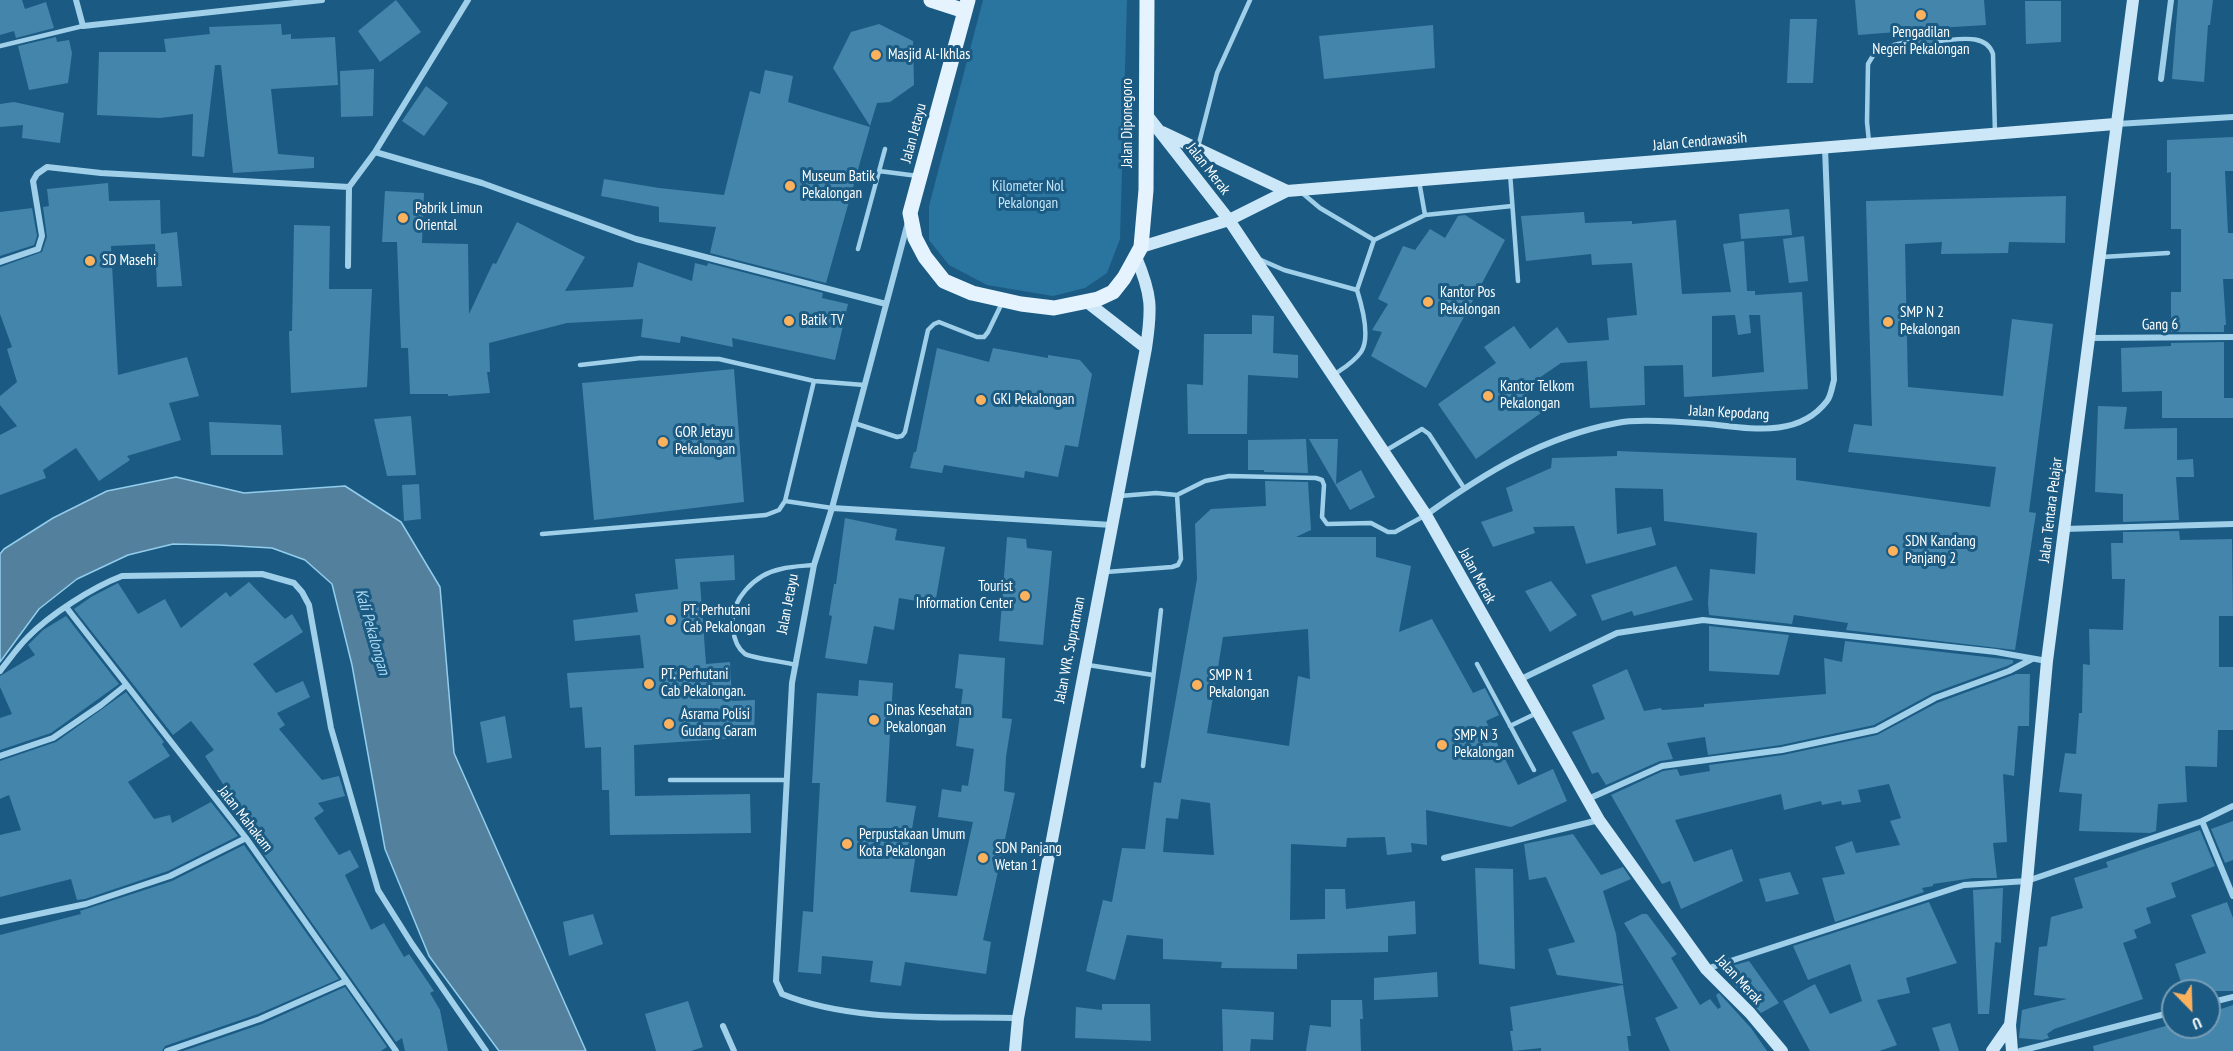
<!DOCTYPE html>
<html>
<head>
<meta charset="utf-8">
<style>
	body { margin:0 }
	#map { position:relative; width:2233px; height:1051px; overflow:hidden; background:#1b5b83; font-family:"PT Sans Narrow",sans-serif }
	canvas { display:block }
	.north { position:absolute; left:2161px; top:979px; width:60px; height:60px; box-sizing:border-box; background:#1b5b83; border:2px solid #769db5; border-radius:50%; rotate:157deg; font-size:16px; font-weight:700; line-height:24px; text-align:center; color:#fff }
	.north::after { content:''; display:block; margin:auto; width:21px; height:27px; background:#fcb15d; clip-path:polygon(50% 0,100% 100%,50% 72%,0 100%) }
</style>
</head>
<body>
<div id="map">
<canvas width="2233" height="1051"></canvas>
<div class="north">U</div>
</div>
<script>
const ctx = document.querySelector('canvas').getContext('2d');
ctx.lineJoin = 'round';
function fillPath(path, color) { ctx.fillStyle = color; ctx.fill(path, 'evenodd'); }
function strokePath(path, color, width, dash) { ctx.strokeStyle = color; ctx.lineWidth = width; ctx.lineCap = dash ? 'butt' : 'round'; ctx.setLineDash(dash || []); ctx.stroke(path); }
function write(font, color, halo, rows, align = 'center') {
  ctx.font = font + ' "PT Sans Narrow",sans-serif'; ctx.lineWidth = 6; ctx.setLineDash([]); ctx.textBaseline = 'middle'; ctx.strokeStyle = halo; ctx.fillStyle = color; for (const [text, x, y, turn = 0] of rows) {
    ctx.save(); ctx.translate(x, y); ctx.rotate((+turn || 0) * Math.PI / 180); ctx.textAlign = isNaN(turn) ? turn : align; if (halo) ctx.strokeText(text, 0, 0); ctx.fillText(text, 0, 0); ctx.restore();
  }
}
fillPath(new Path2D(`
	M983,0H1127L1120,239L1107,273L1085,288L1053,296L987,285L949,265L929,240V206Z`), '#2a74a0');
const water = new Path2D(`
	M176,477L244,493L345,486L401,522L440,587L454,753L586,1051H499L429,956L385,849L352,665L332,584L305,560L272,548L219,545L173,544L128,555L77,579L39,609L0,662V554L4,549L53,518L107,491Z`);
fillPath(water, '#53819d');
strokePath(water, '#93cded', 1.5);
fillPath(new Path2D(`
	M0,0H22L25,9L46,2L54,28L16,38L14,31L0,35Z
	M396,0L421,32L380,62L358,31Z
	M1855,0H1984L1986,25L1937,28V36L1933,41L1937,46L1911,48L1915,41L1910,37V31L1858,35Z
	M2178,0H2213L2210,25H2208L2204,82L2172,79Z
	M2025,1H2061V42L2026,44Z
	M1790,19H1817L1813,83H1787Z
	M281,24L282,35L291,34V39L335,37L338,85L271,89L278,154L314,157V168L233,173L221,65H215L204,157L192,156L193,114L160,118L97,115L99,52H166L164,39L210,34L209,27Z
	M879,24L913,41L914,85L890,102L877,103L870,126L833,68L851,32Z
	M1433,25L1435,68L1324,79L1319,36Z
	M56,37L57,42L69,40L72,53L68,83L29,90L18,46Z
	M374,69L373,116L341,117L340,71Z
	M765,70L793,76L788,102L870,127L826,283L710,253L716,227L659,222V207L601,196L604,179L659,188L724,195L750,91L760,94Z
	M426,86L448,103L424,136L402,121Z
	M14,102L64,113L60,143L22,138L23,125L0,127V104Z
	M2233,137V171H2225L2228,233H2233V279H2223L2226,325H2224V332H2171V292H2181V229H2171V172L2167,173V140Z
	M108,183L109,201L160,200L161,234L177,232L182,286L157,287L155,244L111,246L118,375L187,357L199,396L169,403L181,440L127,456L130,460L99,481L76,448L43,470L46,478L0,495V435L17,426L0,405V396L17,382L7,349L12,347L0,314V267L42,252L47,237L43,207L49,206L47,189Z
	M385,191L424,193L422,243L468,244L469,314L493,263L496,264L517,222L585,257L565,291L633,287L638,262L692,281L695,263L707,266L708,263L823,293L822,298L848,304L835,360L732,338L733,347L681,336L680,343L641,337L643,319L567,323L489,343L490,372H487L490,393L448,396V394H410L408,348H401L397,242H382Z
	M2066,196L2065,243L2009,242L2008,253L1941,254L1942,242L1905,244L1908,387L2003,396L2012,319L2053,324L2029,512L2036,513L2015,650L1846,630L1848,623L1794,615L1792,624L1709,615L1708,603L1710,569L1755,574L1757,533L1664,521L1663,489L1615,488L1617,534L1651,527L1656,545L1586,564L1574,526L1533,527L1535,533L1493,547L1481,522L1513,511L1506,488L1551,468L1552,458L1617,456V451L1796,458V480L1990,507L1996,467L1848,452L1854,424L1872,426L1866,201Z
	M32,208L37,236L34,245L0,256V212Z
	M1789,209L1792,235L1741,239L1739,214Z
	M1584,212L1585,223L1632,221V224L1676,220L1682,294L1731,292L1723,244L1744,241L1747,291H1755V295L1802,292L1808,389L1684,397L1683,365L1644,366L1645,405L1590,408L1587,361L1561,363L1523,389L1541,413L1476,459L1438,404L1496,363L1484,347L1514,326L1530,349L1557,327L1568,343L1609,340L1607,318L1637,315L1632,263L1592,265L1591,254L1526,261L1521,216ZM1735,315L1738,335L1751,333L1749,315H1760L1764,372L1712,377V316Z
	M1465,215L1505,240L1426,388L1371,356L1382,332L1372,330L1388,304L1378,299L1403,246L1415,250L1430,229L1445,238L1458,216Z
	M294,225L330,226L329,289H372L367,387L291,393L289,331H292Z
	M1804,236L1808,281L1789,283L1783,239Z
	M1252,315L1274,316L1273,353L1298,355V378L1248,375L1247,434H1188L1187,384L1203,385L1204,334H1252Z
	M2224,342V398H2233V418H2162V391L2122,392L2121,348L2171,346V343Z
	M937,348L989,362L993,348L1048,358V355L1080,360L1092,374L1078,447L1065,445L1058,477L1025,471L1024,478L944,465L942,473L910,468L914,452H916Z
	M734,369L744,502L594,520L582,383Z
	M2098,406L2127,407L2124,429L2177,428V460L2193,459L2194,477H2176L2179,520L2123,522V494L2095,492Z
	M411,416L416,475L387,476L374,419Z
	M209,422L281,425L283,455H211Z
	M1306,439L1308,473L1264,472V470H1248V440Z
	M1309,439H1338L1336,484L1361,470L1375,497L1350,510Z
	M1265,481L1308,482L1311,530L1296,537H1376V557L1411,566L1399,632L1432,619L1473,693L1485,688L1499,715L1486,721L1518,785L1553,769L1567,801L1511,827L1426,810L1427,845L1411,843L1412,852L1387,855L1385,837L1347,838L1346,847L1291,844L1290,920L1325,919V889H1345L1346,909L1415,901L1416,934L1388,936V952L1297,954V969L1221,968L1222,962L1163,959V939L1127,935L1115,980L1086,971L1103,900L1112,902L1122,848L1145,849L1154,782L1161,783L1197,579L1195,524L1211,509L1266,506ZM1308,629L1310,679L1298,676L1289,746L1207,733L1223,637ZM1181,799L1210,803L1214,855L1163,852L1166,818L1178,819Z
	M419,484L421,519L404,521L402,485Z
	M845,518L897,529L895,540L945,547L935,604L899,598L894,630L874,626L867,664L825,658L832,616L829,615L834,584H836Z
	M2179,531L2180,540L2232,539L2233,616H2219V667H2233V730H2218L2217,767L2185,766L2187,802L2158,804L2156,831L2150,833L2079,831L2082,794L2059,792L2065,753L2076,754L2079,713H2082L2083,664L2090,665L2089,629L2123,630L2125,579H2112L2111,543H2123V532Z
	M1007,537L1026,539L1027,548L1052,551L1043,645L999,641Z
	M734,555L735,580L700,582L706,664L730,662L732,701L755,700L754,737L634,745L635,796L750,794L751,833L610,835L609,790H602L601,747L585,748L582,707L570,708L567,673L644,668L640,635L575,641L573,620L638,612L635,594L678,589L675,559Z
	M1676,566L1693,600L1634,616L1632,611L1602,621L1591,595Z
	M1551,581L1577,615L1550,632L1525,591Z
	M249,582L285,619L292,614L303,632L253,664L276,693L303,681L310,697L277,713L285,725L279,729L322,780L339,776L345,796L318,803L324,811L314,818L339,855L350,850L359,867L345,875L371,930L384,923L404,957L409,954L434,991L430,993L440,1010L448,1051H405L402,1038L396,1042L250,835L220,796L228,792L205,756L214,750L191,721L173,735L74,609L91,597L118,583L138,614L165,599L181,628L226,592L230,597Z
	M66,616L119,684L51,733L0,750V718L12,714L0,687V676L35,655L28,645L43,630Z
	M1709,626L1789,635L1779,675L1709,671Z
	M1845,641L2013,660V663L2007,666L1933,693L1874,725L1781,745L1708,755L1705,737L1667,743L1673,759L1660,761L1606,785L1598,772L1592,774L1572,732L1605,719L1592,685L1627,669L1644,711L1661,708L1662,710L1704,707V704L1826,694L1824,658L1842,662Z
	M959,654L1005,658L1002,718L1012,719L1006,757L1004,791L1015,793L983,940L991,942L986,974L905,962L901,986L870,982L873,961L822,956L821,974L798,972L803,911L813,912L820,783H812L817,693L858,696L859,680L893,683L886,802L916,806L909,846L917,847L910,892L957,896L973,822L938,817L942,789L961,792L962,785L968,786L974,749L956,746L963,689L955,688Z
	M2016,674H2030L2029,726H2018L2014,776L2003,774L2007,842L1993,843L1997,878H1973L1933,884V886L1922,888L1924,892L1835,922L1822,878L1845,874L1835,847L1852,841L1856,853L1900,845L1890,821L1901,818L1889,784L1858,790L1861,802L1842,805L1841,801L1822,805L1821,801L1784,810L1781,794L1675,820L1694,862L1732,849L1743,881L1681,909L1670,881L1662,884L1611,795L1663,771L1677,769L1680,776L1710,771L1709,765L1783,755L1877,735L1937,703Z
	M126,692L164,742L162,744L170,756L128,782L154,819L170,815L172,823L211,802L238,836L168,871L85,899L77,900L71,879L0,897V835L21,830L9,795L0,799V761L56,742Z
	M505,716L512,758L487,763L480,722Z
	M2233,821V860L2225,863L2211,829Z
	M2200,830L2215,866L2171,883L2176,897L2146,908L2151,923L2134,930L2137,938L2123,943L2143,999L2054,1029L2047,1034L2049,1038L2042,1040L2019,1038L2022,1010L2067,999L2034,995L2039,947L2047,946L2051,917L2083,908L2074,878L2108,867L2106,862Z
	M1573,834L1601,875L1623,867L1631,879L1603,891L1616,934L1623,984L1557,975L1548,949L1575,942L1546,877L1529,880L1524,844Z
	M244,845L339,979L258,1014L165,1046L162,1051H0V935L81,914L80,911L172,881Z
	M1475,868L1513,869L1515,969L1479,964Z
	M1790,872L1799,894L1766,902L1759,879Z
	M2003,888L2001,943L1995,942L1989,1014H1978L1973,890Z
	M1929,902L1957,963L1906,978L1910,993L1877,1000L1897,1045L1879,1051H1810L1783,1001L1815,984L1830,1014L1862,1001L1850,964L1808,980L1793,946Z
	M2227,902L2233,918V991H2184L2175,964L2206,953L2191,915Z
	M593,914L603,944L569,956L563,922Z
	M1642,914H1647L1677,954L1671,958L1700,1005L1710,999L1718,1009L1721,1007L1716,995L1719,993L1751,1028L1767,1051H1670L1655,1018L1678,1008L1624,923Z
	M1749,961L1779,1003L1761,1013L1733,984L1736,983L1732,978L1735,977L1728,967Z
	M1437,972L1438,997L1374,1000V978Z
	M1623,985L1631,1036H1627L1629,1051H1541V1048L1513,1051L1510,1031H1513L1510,1007Z
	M345,987L387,1047L381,1051H183L262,1024Z
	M1331,1000H1362L1363,1019H1360L1361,1051H1306L1310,1025L1331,1027Z
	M688,1001L703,1047L691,1051H656L645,1014Z
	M1102,1004H1150L1151,1041L1075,1038L1076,1007L1102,1010Z
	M2233,1005V1051H2094L2093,1046L2173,1024V1027H2209V1013Z
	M1222,1009L1274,1012L1273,1040L1251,1039L1250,1051H1223Z
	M1950,1023L1959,1051H1940L1932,1028Z`), '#4485ac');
strokePath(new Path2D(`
	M1937,41C1956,40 1986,32 1993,54L1995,134
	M0,46L83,26
	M1869,142L1867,122L1868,64L1877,49L1911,41
	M1198,147L1217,73L1250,0
	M879,171L918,176
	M1510,173L1518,281
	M1419,181L1425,215L1512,206
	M1374,240L1425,215
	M858,249L885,149
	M2102,257L2168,253
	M1261,260L1284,270L1357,290L1374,240L1320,208L1301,192
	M580,365L641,358L719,359L814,381L864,385
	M1335,374C1344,368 1354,362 1361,352C1371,337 1362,306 1357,290
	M854,423L897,437L902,436L905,432L928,330L934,324L939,322L977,337H984L988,332L1002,303
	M1385,451L1422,429L1429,434L1464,488
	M1177,495L1205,481L1229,476L1316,478L1322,480L1324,485L1322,517L1327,524L1371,523L1388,532H1395L1424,516
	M785,501L832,508
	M542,534L766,515L779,510L785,501L814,381
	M1106,572L1172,567L1178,565L1181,559L1177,495L1156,493L1120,496
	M1477,664L1534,770
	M796,665C785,662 752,658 745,654C737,648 734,638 733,629C728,601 755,574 781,569C792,566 803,566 814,565
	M1088,665L1153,675
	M1510,726L1537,713
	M1143,766L1161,610
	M670,780H786`), '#a0cfea', 4.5);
strokePath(new Path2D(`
	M76,0L83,26L322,0
	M2161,79L2171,0
	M2117,124L2233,117
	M375,152L482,183L636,239L886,304
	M908,222L832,508L814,565L792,683L776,981L782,994C853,1023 942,1016 1018,1018
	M0,262L38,249L42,236L33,181L37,174L47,167L101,173L349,187L375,152L468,0
	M348,266L349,187
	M2088,338L2233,337
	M832,508L1112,525
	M1426,515C1486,472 1543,437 1617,423C1639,418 1684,422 1708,424C1748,428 1798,439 1827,401C1831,396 1832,387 1834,380L1825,148
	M2064,529L2233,524
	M66,607L246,838L396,1051
	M0,671C9,660 17,648 27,638C49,615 93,587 122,576L262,574L294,583L302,592L309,605L331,728L378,890L412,944L486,1051
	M1519,680L1617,633L1703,620L1996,652L2047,661
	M0,756L53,738L101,705L126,685
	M1588,799L1662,766L1782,750L1876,730L1935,698L2009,671L2032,659
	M2202,821L2233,896
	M1444,858L1599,820
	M0,922L86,904L170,876L246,838
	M1706,969L1964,885L2027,881L2202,821L2233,806
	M2209,1003L2233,997
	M723,1026L734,1051
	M167,1051L260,1019L346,981
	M2020,1051L2173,1012`), '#a0cfea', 6);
strokePath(new Path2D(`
	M1146,114L1229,220L1426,515L1599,820L1706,969L1750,1013L1782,1051
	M1162,132L1287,191
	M1141,247L1229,220L1287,191L2115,124
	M1087,302L1146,348
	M1015,1051L1018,1018L1146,348C1152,308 1152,295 1136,257
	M1992,1051L2010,1025
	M2012,1051L2010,1025L2027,881L2047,661L2133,0`), '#cce7f8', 12);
strokePath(new Path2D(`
	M931,0L965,11
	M968,0L910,213L915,238L925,257L944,281L972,293L1021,304L1054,308L1098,299L1113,292L1124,278L1141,247L1146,190L1147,0`), '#e4f3fe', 15);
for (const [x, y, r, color] of [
	[1921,15,6,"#fcb15d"],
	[876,55,6,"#fcb15d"],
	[790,186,6,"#fcb15d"],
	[403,218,6,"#fcb15d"],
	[90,261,6,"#fcb15d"],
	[1428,302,6,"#fcb15d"],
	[789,321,6,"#fcb15d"],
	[1888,322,6,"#fcb15d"],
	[1488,396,6,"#fcb15d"],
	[981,400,6,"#fcb15d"],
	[663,442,6,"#fcb15d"],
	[1893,551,6,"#fcb15d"],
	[1025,596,6,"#fcb15d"],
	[671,620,6,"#fcb15d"],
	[649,684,6,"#fcb15d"],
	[1197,685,6,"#fcb15d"],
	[874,720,6,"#fcb15d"],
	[669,724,6,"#fcb15d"],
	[1442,745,6,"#fcb15d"],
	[847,844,6,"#fcb15d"],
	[983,858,6,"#fcb15d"]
]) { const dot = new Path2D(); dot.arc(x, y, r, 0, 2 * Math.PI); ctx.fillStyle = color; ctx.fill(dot); strokePath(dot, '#1b5b83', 2); }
write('15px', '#fff', '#1b5b83', [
	["Pengadilan",1921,33,"center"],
	["Negeri Pekalongan",1921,50,"center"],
	["Masjid Al-Ikhlas",888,55],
	["Museum Batik",802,177],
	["Pekalongan",802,194],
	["Pabrik Limun",415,209],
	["Oriental",415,226],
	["SD Masehi",102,261],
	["Kantor Pos",1440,293],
	["Pekalongan",1440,310],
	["SMP N 2",1900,313],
	["Pekalongan",1900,330],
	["Batik TV",801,321],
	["Kantor Telkom",1500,387],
	["Pekalongan",1500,404],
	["GKI Pekalongan",993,400],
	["GOR Jetayu",675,433],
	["Pekalongan",675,450],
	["SDN Kandang",1905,542],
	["Panjang 2",1905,559],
	["Tourist",1013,587,"right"],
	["Information Center",1013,604,"right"],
	["PT. Perhutani",683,611],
	["Cab Pekalongan",683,628],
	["PT. Perhutani",661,675],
	["Cab Pekalongan.",661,692],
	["SMP N 1",1209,676],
	["Pekalongan",1209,693],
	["Dinas Kesehatan",886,711],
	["Pekalongan",886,728],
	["Asrama Polisi",681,715],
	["Gudang Garam",681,732],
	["SMP N 3",1454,736],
	["Pekalongan",1454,753],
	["Perpustakaan Umum",859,835],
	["Kota Pekalongan",859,852],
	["SDN Panjang",995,849],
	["Wetan 1",995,866]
], 'left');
write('15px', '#fff', '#1b5b83', [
	["Jalan Diponegoro",1128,123,-90],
	["Jalan Jetayu",914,133,-75],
	["Jalan Cendrawasih",1700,142,-5],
	["Jalan Merak",1208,169,52],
	["Gang 6",2160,325,-1],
	["Jalan Kepodang",1729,413,3],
	["Jalan Tentara Pelajar",2051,510,-83],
	["Jalan Merak",1477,576,61],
	["Jalan Jetayu",788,604,-79],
	["Jalan WR. Supratman",1070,650,-79],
	["Jalan Mahakam",245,819,52],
	["Jalan Merak",1739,980,47]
]);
write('15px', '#c5e5f8', '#1b5b83', [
	["Kilometer Nol",1028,187],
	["Pekalongan",1028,204]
]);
write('italic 16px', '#acd9f2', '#1b5b83', [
	["Kali Pekalongan",372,632,74]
]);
</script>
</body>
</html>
